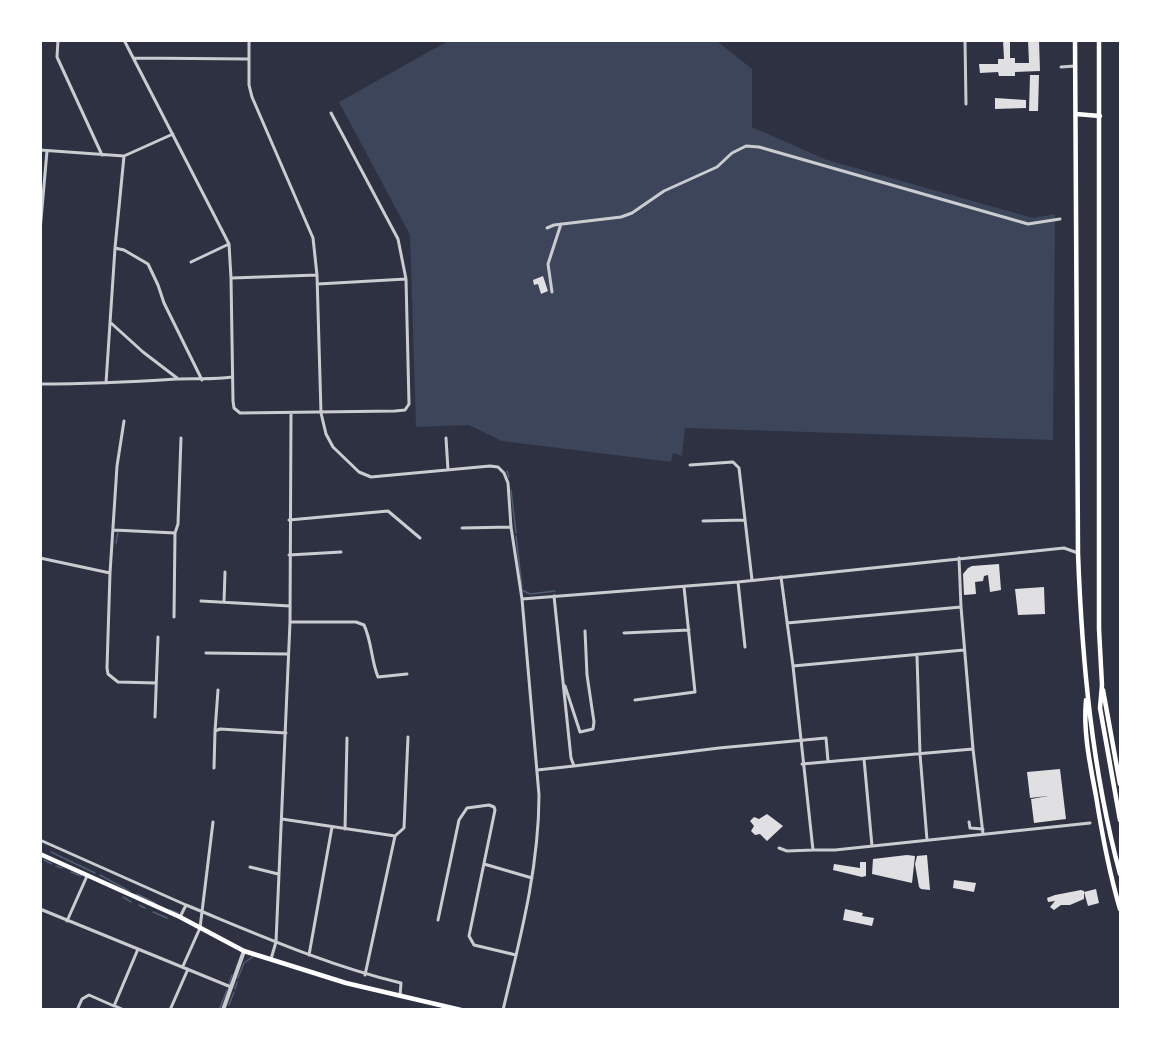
<!DOCTYPE html>
<html>
<head>
<meta charset="utf-8">
<style>
	body { margin:0 }
	#map { position:relative; width:1161px; height:1050px; overflow:hidden; background:#2d3142; font-family:"Asap Condensed",sans-serif }
	canvas { display:block }
	.frame { position:absolute; inset:0; border:42px solid #fff; pointer-events:none }
</style>
</head>
<body>
<div id="map">
<canvas width="1161" height="1050"></canvas>
<div class="frame"></div>
</div>
<script>
const ctx = document.querySelector('canvas').getContext('2d');
ctx.lineJoin = 'round';
function fillPath(path, color) { ctx.fillStyle = color; ctx.fill(path, 'evenodd'); }
function strokePath(path, color, width, dash) { ctx.strokeStyle = color; ctx.lineWidth = width; ctx.lineCap = dash ? 'butt' : 'round'; ctx.setLineDash(dash || []); ctx.stroke(path); }
fillPath(new Path2D(`
	M448,41H717L752,69V127L827,160L1033,218L1055,214L1053,440L685,428L682,456L673,453L671,462L502,441L469,425L416,427L410,235L339,102Z`), '#3c4559');
strokePath(new Path2D(`
	M507,471L509,477
	M511,490L516,533
	M516,536L522,587
	M116,543L118,532
	M522,590L530,594L555,591
	M51,852L95,873
	M44,860L52,864
	M56,866L62,868
	M71,872L81,876
	M100,875L129,891
	M137,894L155,903
	M123,897L131,902
	M139,905L145,908
	M170,910L178,913
	M153,912L167,918
	M238,978L244,963L254,956
	M229,984L232,975
	M235,989L237,982
	M229,1005L234,992
	M219,1010L227,990`), '#4f5d75', 1.5);
fillPath(new Path2D(`
	M1003,40H1010V58H1015V63H1029L1028,40H1039L1040,71L1015,72V76H999L998,72L980,73L979,64H998V59H1004Z
	M1030,75H1039L1038,111H1029Z
	M995,98L1026,100V108L995,109Z
	M543,276L548,291L541,294L538,284L534,285L533,280Z
	M999,564L1001,590L990,592L988,575L984,576L983,581L975,582L976,594L964,595L963,574L968,568L972,566Z
	M1044,587L1045,614L1018,615L1015,589Z
	M1060,769L1066,819L1034,823L1031,799L1048,796L1030,798L1027,772Z
	M767,814L783,826L767,841L760,834L755,835L751,831L754,826L750,821L754,817L759,819Z
	M907,855L915,856L912,883L872,874L873,859Z
	M927,855L930,890L921,889L919,887L915,864L917,856Z
	M860,862H866V876L862,877L833,870L834,864L860,868Z
	M954,880L976,883L974,892L953,888Z
	M1096,889L1099,903L1088,906L1084,892Z
	M1081,890L1084,891V899L1070,905H1061L1054,910L1050,907L1055,901L1048,902L1047,898L1055,895Z
	M845,909L863,913L862,916L874,918L872,926L843,920Z`), '#e0e0e3');
strokePath(new Path2D(`
	M58,40L57,57L102,155
	M124,40L229,244L231,278L233,401L234,408L240,413L395,411L405,410L409,404L406,279L398,239L331,113
	M249,40V85L252,97L313,238L317,275L321,413L326,434L333,447L359,472L371,477L490,466L498,467L504,473L508,483L511,527L522,599L539,795C539,868 520,939 503,1010
	M965,40L966,104
	M134,58L249,59
	M1061,67L1075,66
	M40,150L124,156L173,134
	M547,228L554,225L621,217L632,213L664,191L717,167L732,153L746,146L759,147L1028,224L1060,219
	M40,231L47,151
	M115,248L124,250L148,264L158,285L164,303L202,380
	M191,262L229,244
	M232,278L317,275
	M318,284L406,279
	M552,292L548,264L561,224
	M111,323L143,352L177,378
	M106,383L115,248L124,156
	M40,384C86,384 131,382 176,379C195,378 213,380 232,377
	M124,421L117,466L110,573L107,668L108,674L118,682L156,683
	M446,438L448,470
	M690,465L733,462L739,468L752,580
	M289,520L388,511L420,538
	M703,521L744,520
	M462,528L511,527
	M114,530L175,533L178,524L181,438
	M289,555L341,552
	M40,558L110,573
	M959,558L961,607L973,749L983,834
	M781,577L793,666L813,850H835L1090,823
	M738,582L745,647
	M554,596L571,758L574,766L719,748L826,738L828,761
	M522,599L738,582L1064,548L1078,553
	M201,601L290,606
	M224,602L225,572
	M174,617L175,533
	M290,622H356L364,625C372,642 371,660 378,677L407,674
	M787,623L961,607
	M624,633L689,630
	M206,653L287,654
	M917,656L920,754L927,840
	M793,666L964,650
	M565,686L580,732L593,729L594,722L587,675L585,631
	M635,700L695,692L684,587
	M155,717L158,637
	M215,731L218,690
	M864,759L872,846
	M802,764L973,749
	M214,768L215,731L220,729L286,733
	M537,770L574,766
	M282,819L395,836L404,828L408,737
	M969,822L970,828L983,829
	M345,829L347,738
	M40,840L186,905
	M779,848L787,851L813,850
	M484,864L532,878
	M250,867L278,874
	M40,909L138,949
	M180,917L186,905C257,934 326,965 401,983L400,996
	M438,920L459,820L467,808L489,805L494,807L495,810L469,936L474,945L516,955
	M67,921L87,876
	M309,955L332,827
	M271,959L276,942L290,622L291,414
	M183,966L200,928L213,822
	M365,975L395,836
	M115,1006L124,1010
	M77,1010L82,999L89,995L114,1006L138,949L231,987
	M170,1010L188,969`), '#caccd0', 3);
strokePath(new Path2D(`
	M223,1010L244,951`), '#caccd0', 4);
strokePath(new Path2D(`
	M1075,40L1078,553C1082,661 1092,770 1120,874
	M1099,40V629L1102,685L1100,708L1120,820
	M1076,114L1100,116
	M1103,690L1120,784
	M1086,700C1083,732 1090,764 1096,796C1102,834 1109,872 1120,909
	M40,854L180,917L244,951L346,983L461,1010`), '#fff', 4.5);
</script>
</body>
</html>
